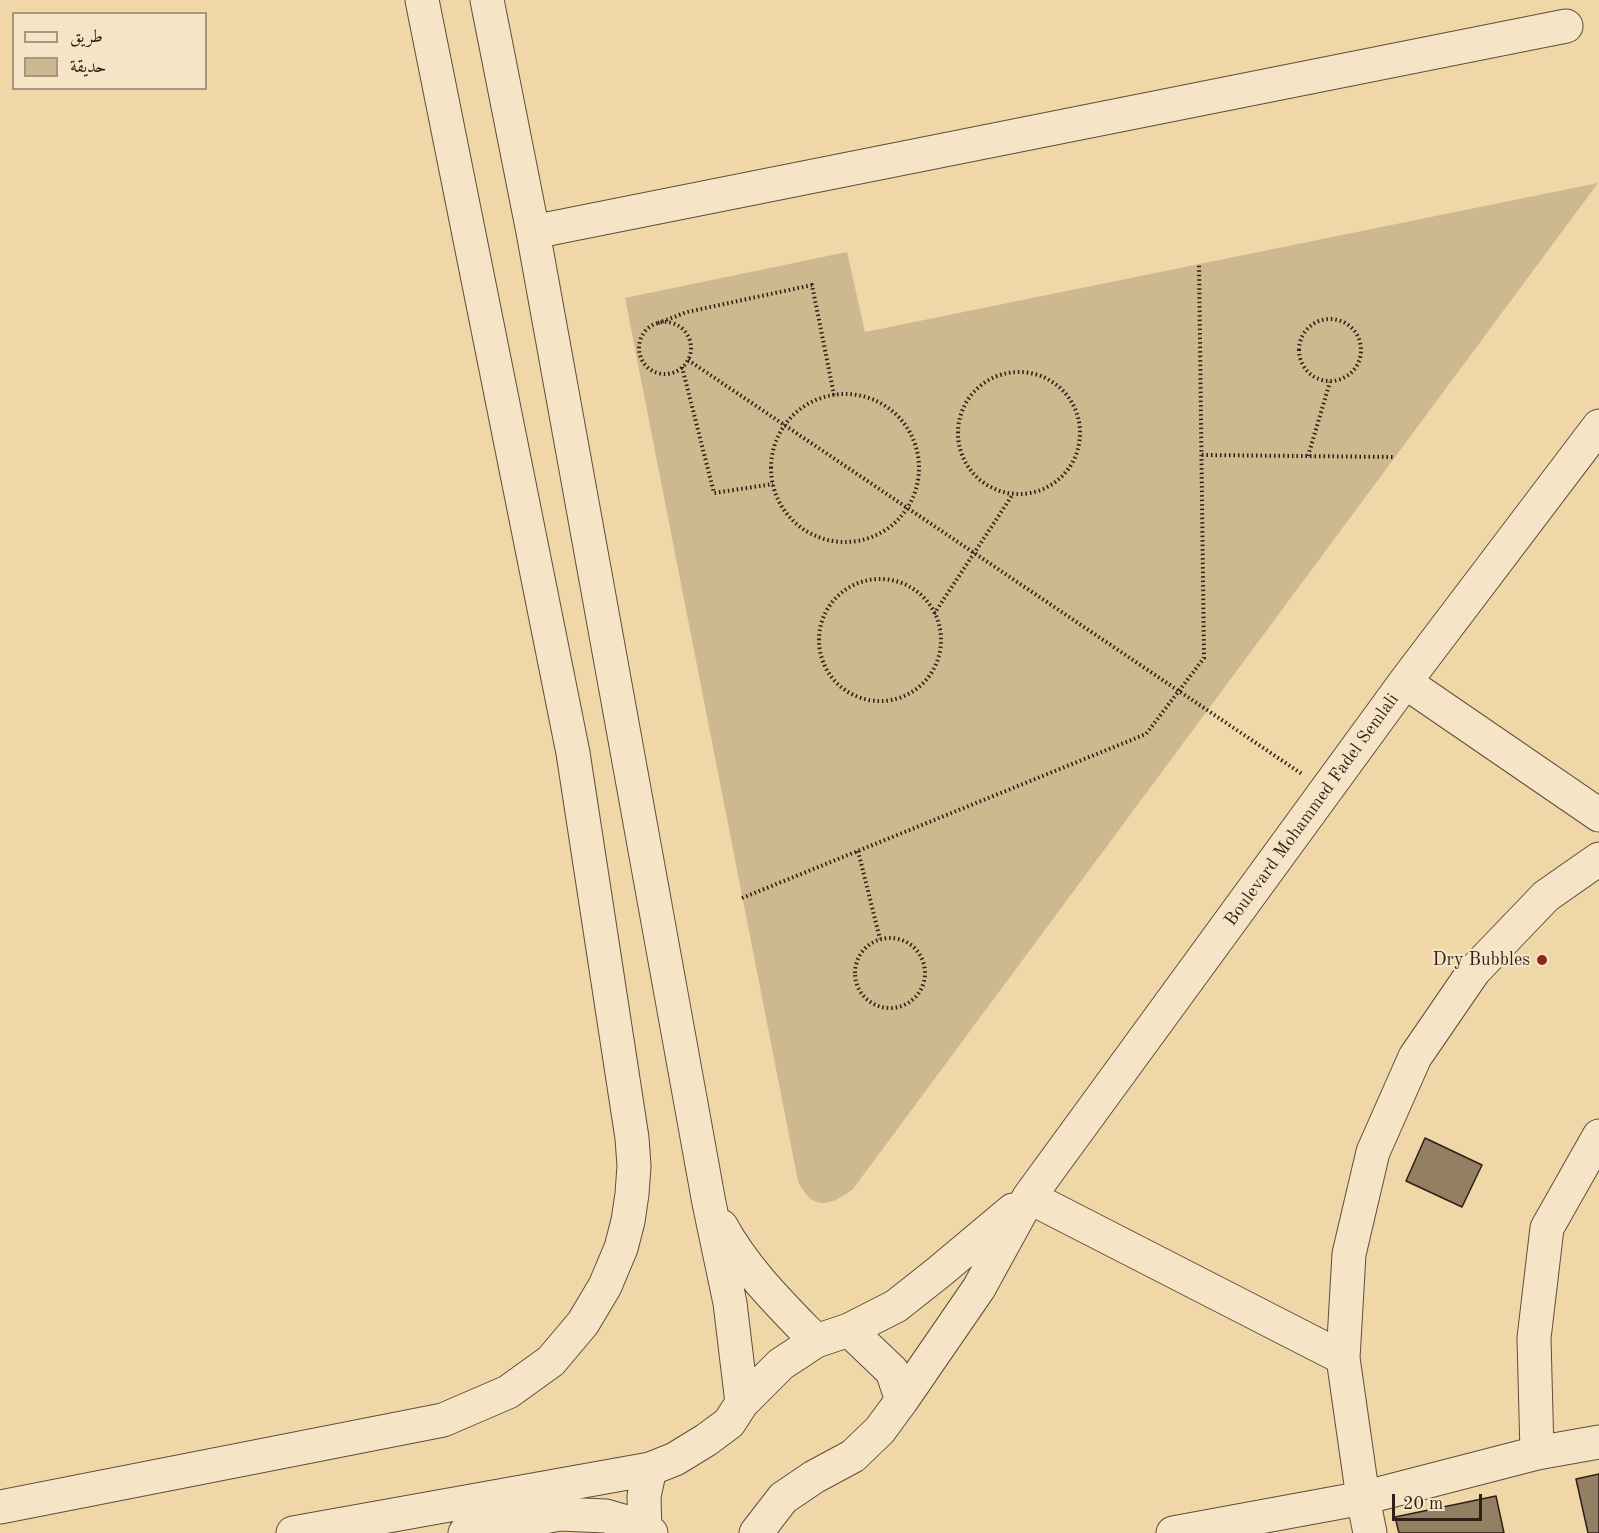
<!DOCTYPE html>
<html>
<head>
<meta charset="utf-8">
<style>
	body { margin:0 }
	#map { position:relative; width:1599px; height:1533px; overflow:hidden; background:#efd7a8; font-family:"Old Standard TT",Amiri,serif }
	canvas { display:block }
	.legend { position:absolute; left:12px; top:12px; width:195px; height:78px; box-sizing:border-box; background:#f5e5c6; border:2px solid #a69680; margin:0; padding:8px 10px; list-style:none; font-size:18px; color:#2f1f16 }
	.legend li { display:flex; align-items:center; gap:12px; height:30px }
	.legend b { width:30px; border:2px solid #a69680 }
	.scale { position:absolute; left:1392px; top:1494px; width:90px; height:27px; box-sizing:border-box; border:3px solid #2f1f16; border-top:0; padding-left:8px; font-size:18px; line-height:21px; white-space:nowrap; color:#2f1f16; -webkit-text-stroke:4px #f5e5c6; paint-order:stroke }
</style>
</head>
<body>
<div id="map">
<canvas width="1599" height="1533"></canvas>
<ul class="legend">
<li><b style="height:8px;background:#f5e5c6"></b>طريق</li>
<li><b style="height:16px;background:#ceb88f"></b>حديقة</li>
</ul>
<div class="scale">20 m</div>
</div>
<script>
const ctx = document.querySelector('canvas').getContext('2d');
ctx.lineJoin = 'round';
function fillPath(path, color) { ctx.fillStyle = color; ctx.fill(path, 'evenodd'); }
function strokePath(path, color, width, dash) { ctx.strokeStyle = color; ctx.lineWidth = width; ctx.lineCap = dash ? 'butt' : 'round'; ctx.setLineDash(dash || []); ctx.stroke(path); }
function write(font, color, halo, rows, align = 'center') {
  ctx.font = font + ' "Old Standard TT",serif'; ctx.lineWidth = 4.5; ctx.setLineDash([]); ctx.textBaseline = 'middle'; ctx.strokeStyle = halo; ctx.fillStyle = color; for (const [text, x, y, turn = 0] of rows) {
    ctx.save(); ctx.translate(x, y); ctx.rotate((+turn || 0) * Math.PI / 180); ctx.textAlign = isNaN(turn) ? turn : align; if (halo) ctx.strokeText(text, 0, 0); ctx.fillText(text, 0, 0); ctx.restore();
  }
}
fillPath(new Path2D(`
	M1598,183L853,1189C829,1207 812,1211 798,1181L625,298L847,252L865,332Z`), '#ceb88f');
const building = new Path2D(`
	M1425,1138L1482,1165L1462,1207L1406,1181Z
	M1599,1474V1533H1588L1576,1479Z
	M1496,1496L1504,1533H1399L1395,1517Z`);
fillPath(building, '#937f62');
strokePath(building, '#2f1f16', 1.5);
const minor = new Path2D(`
	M487,0L533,232L709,1203L730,1303L742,1403
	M533,232L1566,26
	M1405,682L1599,815
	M1029,1197L1343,1358
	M721,1226C745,1270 781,1305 816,1341
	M849,1330L892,1371L902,1400
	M1537,1453L1534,1338L1547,1228L1599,1136
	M0,1507L443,1420L508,1392L551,1361L583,1323L605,1286L621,1248L628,1221L632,1194L634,1166L632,1138L573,753L422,0
	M293,1533L650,1469L675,1459L706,1440L729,1423L742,1403L781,1364L816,1341L849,1330L896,1306L939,1272L1013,1210
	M465,1533L559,1514L606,1516L644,1527L651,1533
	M645,1533L644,1496L650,1469
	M756,1533L783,1498L814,1477L853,1456L880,1430L902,1400L979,1288L1029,1197L1405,682L1599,426
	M1173,1533L1363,1498L1537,1453L1599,1442
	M1370,1533L1363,1498L1343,1358L1349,1254L1373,1152L1415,1057L1474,971L1546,896L1599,859`);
strokePath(minor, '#5f4d3a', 35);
strokePath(new Path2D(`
	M1299 350a31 31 0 1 1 62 0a31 31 0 1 1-62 0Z
	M639 348a26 26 0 1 1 52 0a26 26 0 1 1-52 0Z
	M658,323L687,312L812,285L834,395
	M688,360L1302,774
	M682,367L714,493L773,484
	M958 433a61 61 0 1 1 122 0a61 61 0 1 1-122 0Z
	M771 468a74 74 0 1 1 148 0a74 74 0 1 1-148 0Z
	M1202,455L1395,457
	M1308,456L1330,382
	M819 640a61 61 0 1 1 122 0a61 61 0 1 1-122 0Z
	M934,614L1013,494
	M858,851L880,939
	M742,898L1146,734L1204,658L1199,264
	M855 973a35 35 0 1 1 70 0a35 35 0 1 1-70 0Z`), '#2f1f16', 4, [1.5, 3]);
strokePath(minor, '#f5e5c6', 33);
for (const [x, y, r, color] of [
	[1542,960,6,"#8f2418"]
]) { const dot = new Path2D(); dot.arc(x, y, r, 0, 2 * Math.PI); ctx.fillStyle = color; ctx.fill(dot); strokePath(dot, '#f5e5c6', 2); }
write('18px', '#2f1f16', '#f5e5c6', [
	["Boulevard Mohammed Fadel Semlali",1312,810,-54]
]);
write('18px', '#2f1f16', '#f5e5c6', [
	["Dry Bubbles",1530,960]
], 'right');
</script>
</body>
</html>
